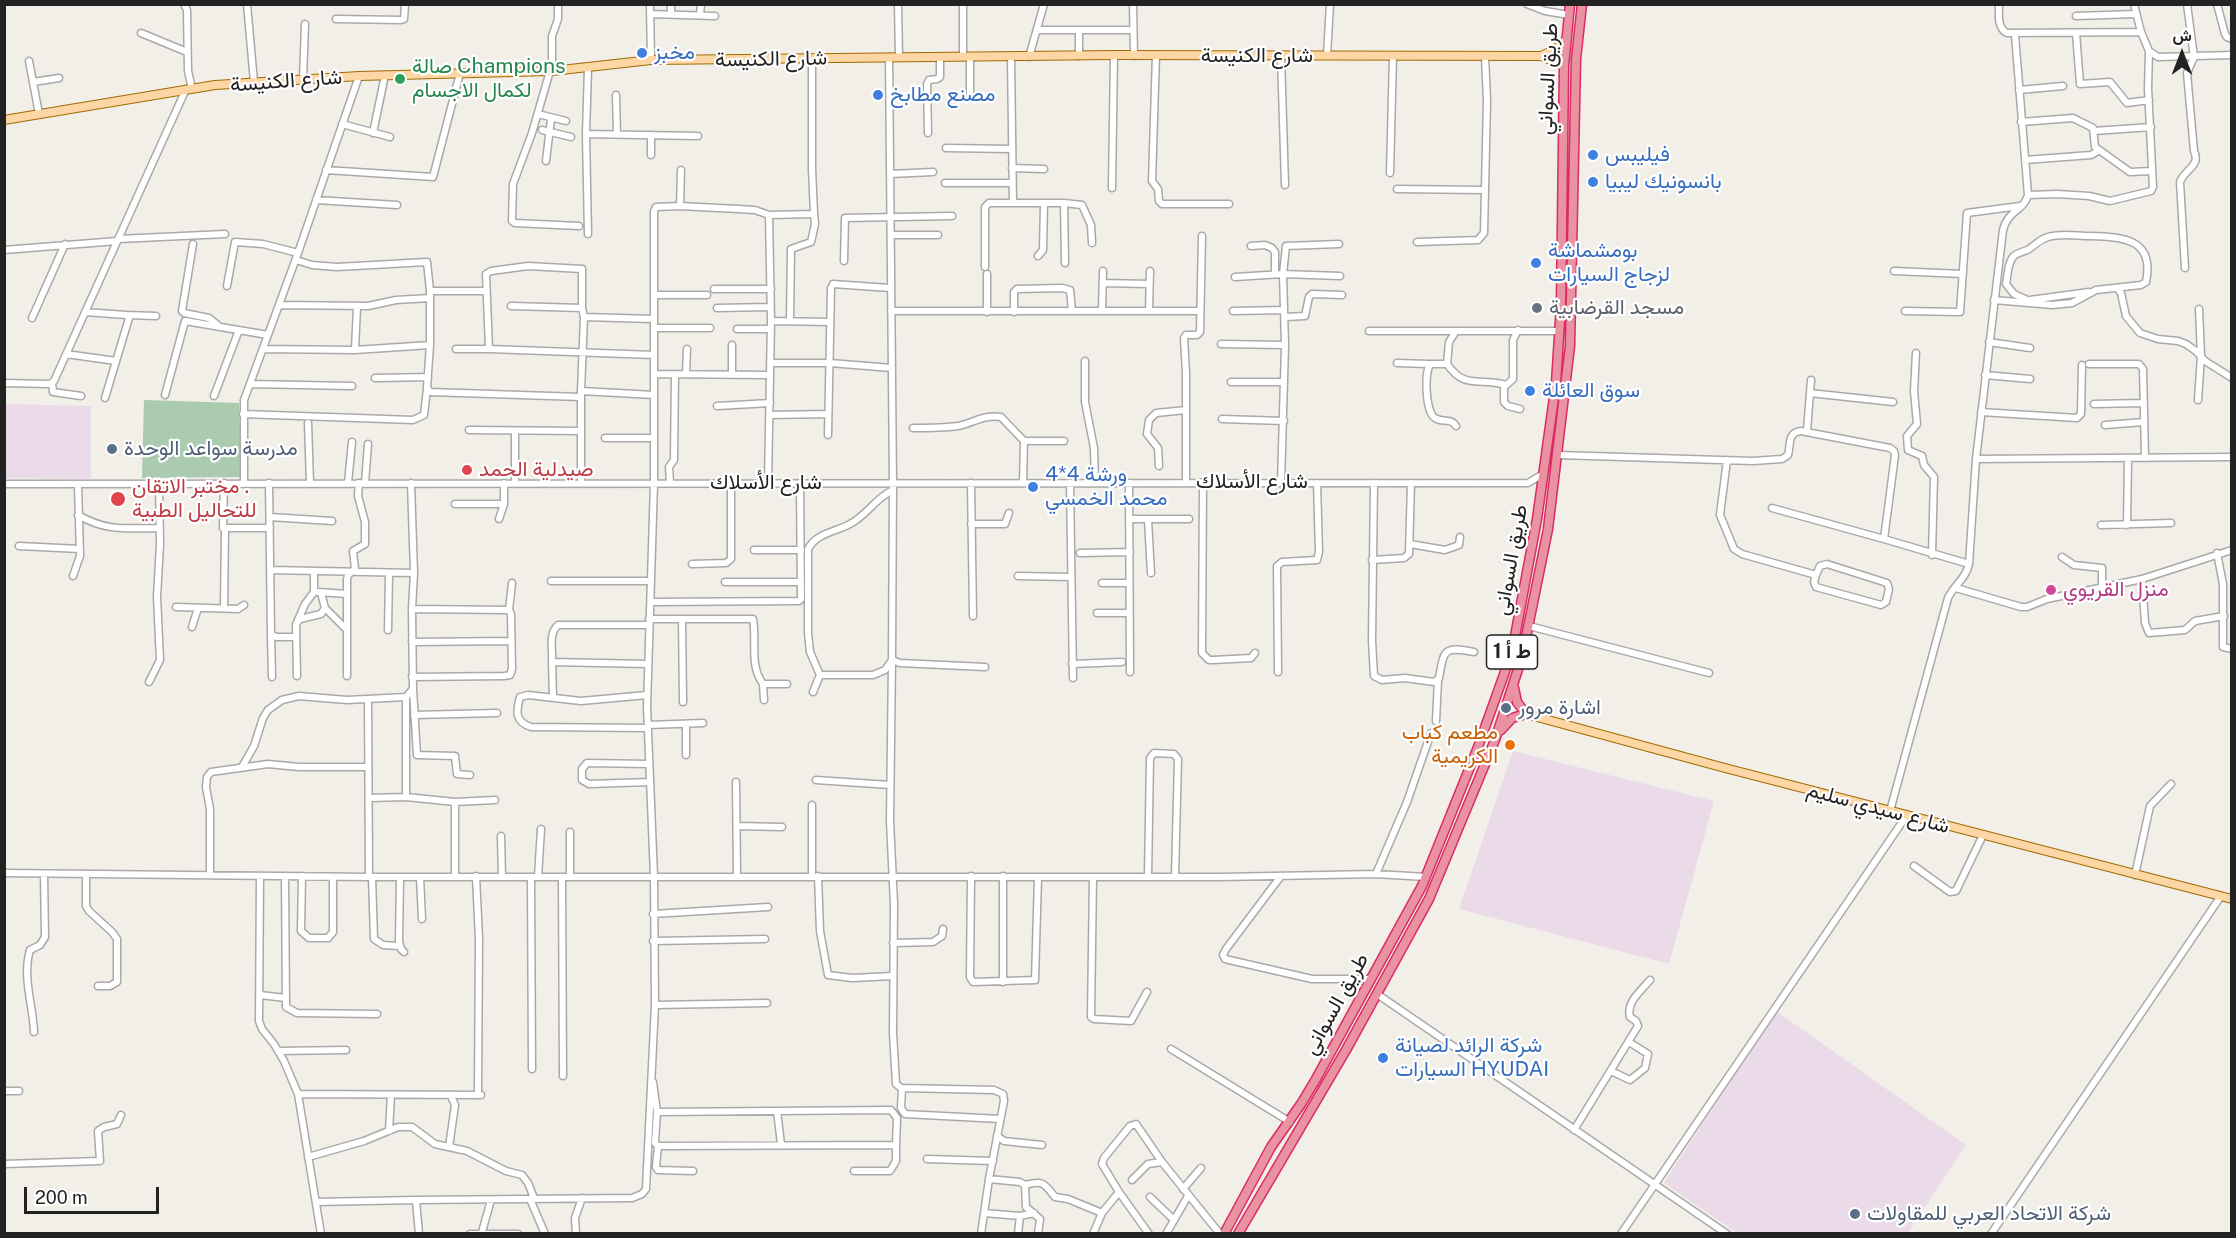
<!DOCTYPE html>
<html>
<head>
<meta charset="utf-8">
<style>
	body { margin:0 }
	#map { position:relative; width:2236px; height:1238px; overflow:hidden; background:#f2efe9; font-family:"Public Sans",Vazirmatn,sans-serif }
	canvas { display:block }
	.frame { position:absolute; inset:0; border:6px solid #222; pointer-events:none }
	.north { position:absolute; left:2152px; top:24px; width:60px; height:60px; -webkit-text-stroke:4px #fff; paint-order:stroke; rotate:0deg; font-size:16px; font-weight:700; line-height:24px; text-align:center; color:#222 }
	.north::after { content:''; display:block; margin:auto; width:21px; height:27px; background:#222; clip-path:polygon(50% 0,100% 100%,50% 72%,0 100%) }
	.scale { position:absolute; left:24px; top:1187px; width:135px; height:27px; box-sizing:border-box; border:3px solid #222; border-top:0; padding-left:8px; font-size:18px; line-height:21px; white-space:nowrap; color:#222; -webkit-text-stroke:4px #fff; paint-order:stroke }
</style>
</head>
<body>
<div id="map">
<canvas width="2236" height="1238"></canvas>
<div class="frame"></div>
<div class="north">ش</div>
<div class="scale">200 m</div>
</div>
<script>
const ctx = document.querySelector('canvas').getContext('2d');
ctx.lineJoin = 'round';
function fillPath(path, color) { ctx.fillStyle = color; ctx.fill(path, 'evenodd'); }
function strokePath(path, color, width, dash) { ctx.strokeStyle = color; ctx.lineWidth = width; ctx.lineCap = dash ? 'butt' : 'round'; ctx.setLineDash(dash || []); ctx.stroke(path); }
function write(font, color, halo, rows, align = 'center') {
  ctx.font = font + ' "Public Sans",Vazirmatn,sans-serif'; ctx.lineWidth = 4.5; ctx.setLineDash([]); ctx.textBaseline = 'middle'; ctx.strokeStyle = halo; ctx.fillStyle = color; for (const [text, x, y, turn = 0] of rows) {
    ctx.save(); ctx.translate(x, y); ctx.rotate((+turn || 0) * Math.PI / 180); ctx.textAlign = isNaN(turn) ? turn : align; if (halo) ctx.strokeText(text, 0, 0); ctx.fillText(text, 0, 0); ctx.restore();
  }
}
fillPath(new Path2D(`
	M5,404L91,406V479L5,478Z
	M1513,751L1714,801L1669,964L1459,909Z
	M1776,1011L1966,1145L1908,1233H1737L1664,1183Z`), '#ebdbe8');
fillPath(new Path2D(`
	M144,400L239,403L242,477L142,478Z`), '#aacbaf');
const minor = new Path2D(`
	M184,4L187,10L188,71L192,89
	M247,4L254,82
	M650,4L651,60
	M671,4V14
	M898,4L899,57
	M1133,4L1134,56
	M1527,4L1545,11L1569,15
	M1999,4C1999,15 1997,28 2007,33L2141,32L2149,51L2158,57L2232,55
	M2134,4L2141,32
	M2217,4L2225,34L2227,37L2232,39
	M650,14L715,16
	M700,15L701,4
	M2076,16L2136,14
	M336,19L401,20L404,19L405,4
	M1037,30H1132
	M1079,30V56
	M141,33L187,52
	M2076,33L2080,84L2110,82L2127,103L2149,100
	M1156,55L1152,181L1158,189L1159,201L1162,204H1229
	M1327,55L1330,4
	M1281,56L1285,185
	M963,57V4
	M970,57V98
	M1029,57L1044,4
	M812,59V169L814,214
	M29,61L39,114
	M588,68L586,134L588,234
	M550,71L532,133L513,184L512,221L515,223L579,226
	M552,71V36L558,19V5
	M303,79L305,24
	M33,82L59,78
	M2019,90L2063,86
	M616,95L617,134
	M538,114L566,121
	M2021,122L2073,118L2093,128L2095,147L2130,172L2152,171
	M342,124L390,137
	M542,130L571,137
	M2094,131L2151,127
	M373,133L385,75
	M928,133L927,84L929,80L937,79L940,77V57
	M586,134L698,136
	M651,135V155
	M946,148L1012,149
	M2025,160L2091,155L2098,151
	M546,161L551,119
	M1012,168L1044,169
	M326,170L433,177L460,73
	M1390,173L1393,56
	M890,174L933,172
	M945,183H1012
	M1112,188L1114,55
	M1397,189L1484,190
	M2028,195L2057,194L2089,196L2110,201L2151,191L2153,187L2148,89L2149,51
	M316,200L397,205
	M1013,203H1064L1082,205L1091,225L1092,243
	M1064,203L1065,263
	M680,206L681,170
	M891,235H938
	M118,239L225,234
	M1417,242L1478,240L1484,233L1487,101L1485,56
	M193,244L182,311L184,313L209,318L219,326
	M1339,244L1286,246L1283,274L1340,276
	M1251,246L1265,245L1272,248L1275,252V273
	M4,250L117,241
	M1038,256L1043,250L1044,203
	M296,260L312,265L337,267L427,262L430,291V345L427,387L430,392L581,397
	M844,261L845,218L952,216
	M985,267V207L989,203H1013L1011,57
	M2185,268L2180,182C2185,169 2201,166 2194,151L2187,73L2194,57L2187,4
	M1894,271L1963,274
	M1235,277L1283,274L1285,345L1281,483
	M1103,283L1149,284
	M833,284L890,288
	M227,286L235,242L263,244L298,253
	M714,289H771
	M2118,289L2121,293L2126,316L2140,333L2158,339L2178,341L2186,344L2196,351L2205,361L2232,378
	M430,291H485
	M654,295H707
	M1994,300L2052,305L2072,303L2096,290L2141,285L2146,282C2155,238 2122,237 2090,236C2077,236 2062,233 2048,237C2038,240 2037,244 2029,249C2025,252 2017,252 2013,257C2007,264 2008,276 2006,284L2014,294L2034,303
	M2030,300L2089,292
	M279,305L368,306L396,300L430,298
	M511,306L582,308
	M717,308L770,307
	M891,311H1200
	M1102,311L1103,271
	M1149,311L1150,271
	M1233,311L1284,310
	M1905,311L1960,312L1967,213L2020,206
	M85,312L126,315L129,318L105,398
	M987,312V274
	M1014,312V292L1017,289L1062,288L1070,290L1072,311
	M126,315L156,316
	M584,317L653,319
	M1285,317L1305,316L1309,297L1312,294L1342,295
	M32,318L65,244
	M771,321L830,322
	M654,328H710
	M737,329H770
	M1518,330L1513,340V379L1504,387V402L1508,406L1520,409
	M1369,331H1559
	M1456,331L1449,342L1447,364H1431C1424,369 1425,412 1435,418C1442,423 1450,417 1456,426
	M1989,342L2030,348
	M1221,344L1285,345
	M732,345V375
	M263,349L355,350L430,345
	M456,349H489
	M355,350L357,307
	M1916,353L1914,391L1917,424L1907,436L1908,450L1922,456L1924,465L1934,477L1932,555
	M66,354L116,361
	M1085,361V402L1094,448L1095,483
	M770,363H830L892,368
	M1397,363L1429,364
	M1447,364C1465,390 1478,377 1506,385
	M2089,364H2139L2143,369L2145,458
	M654,374L770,375
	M686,374L687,349
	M1985,375L2030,379
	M375,378L428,377
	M1231,382H1284
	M4,383L50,384L54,381L186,89
	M52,383L53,392L81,396
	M250,384L352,386
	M581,391L654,395
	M1810,393L1893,402
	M165,395L185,321L268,335
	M214,396L239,330
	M2198,400L2201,356L2199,309
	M2094,404L2143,403
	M717,406L770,403
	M1981,412L2077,418L2081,414L2082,365
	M243,414L413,420L424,415L427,389
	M770,415L828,414
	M1222,419L1284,421
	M308,423L310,483
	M2105,425L2144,422
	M913,428C928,428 943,428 958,426C973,423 985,414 1001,417L1024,441H1064
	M469,430L581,431
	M1807,431L1811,380
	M828,435L831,288
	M605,438H653
	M1558,455L1753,461L1782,459L1788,455C1791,444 1787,433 1801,431L1890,448L1894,451L1895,455L1884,539L1969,564
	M1976,459L2232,457
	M1727,460L1720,515L1734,549L1742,554L1816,575L1820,566L1827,564L1887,583L1889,589L1886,602L1881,605L1816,587L1814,582L1816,575
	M1159,466L1158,448L1147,434L1149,420L1156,413L1186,410
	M1186,482V373L1184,338L1186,335H1197L1200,332L1202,236
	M1203,482L1202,653L1209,660H1213L1251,658L1255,653
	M224,483L223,528H270
	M244,483V400L298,253L359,76
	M269,483L271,634L276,637H296
	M348,483L352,442
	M365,483L368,444
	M515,483V431
	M581,483V391L584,317L582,308V269L528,266L491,271L486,274L489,349C544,351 599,353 654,355
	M670,483L669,467L674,460L675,374
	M768,483L771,321L769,215
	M971,483L973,616
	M1023,483L1024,441
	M1070,483L1073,678
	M1129,483L1130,672
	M1374,483L1372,641L1374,676L1382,680L1405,678L1434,682L1439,678C1444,650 1443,646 1474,652
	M4,484L1528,483L1543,474
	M455,504H504
	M1772,508L1884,539
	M78,515C107,532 127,528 160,528
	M270,517L332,521
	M499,519L504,504V483
	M1129,519H1189
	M1148,520L1151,573
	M971,524H1005L1009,513
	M2101,525L2171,523
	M2127,525L2128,459
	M1410,544L1445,550L1459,545L1460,537
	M19,546L80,549
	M754,550H801
	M1080,553L1130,552
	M2217,553L2223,584V647L2232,649
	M2062,557L2074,565L2102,568V588
	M1372,560L1404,558L1409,554L1411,483
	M692,564L726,563L731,559V483
	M271,570L414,573
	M73,576L80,556L78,484
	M1018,576L1071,577
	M2142,579L2145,623L2149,633L2185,630L2195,621L2224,616
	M551,581H650
	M725,582H801
	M1102,583H1129
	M1956,588L2021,607H2027L2047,599L2142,579L2232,550
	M318,592L347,594
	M321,593L325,608L347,630
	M651,602L799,601L801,599L800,483
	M176,607L238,609L244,605
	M224,608L225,529
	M412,609L509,610L511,614L512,669L510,675L504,676L412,677
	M509,610L512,583
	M1097,613H1128
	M649,619H753C757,641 749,665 763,684H787
	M682,619L683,702
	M298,620L305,604L314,592V572
	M1529,626L1709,673
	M192,627L198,608
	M388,630L389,573
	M271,634L272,677
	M412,642L511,641
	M552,662L553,697
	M648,664L552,662C553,650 548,634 558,625H649
	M1072,664L1122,662
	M1278,672L1277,566L1282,562L1317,560L1319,552L1317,483
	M820,675H873L885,670L892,660L893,483L889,57
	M297,676L296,624L300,619L321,614L325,608
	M347,676V579L348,575L355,569L353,551L365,544V522L358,496L359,483
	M149,682L160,660L157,597L160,544L159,483
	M763,684L764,700
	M413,689L417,755L455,756L457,774L470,775
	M813,692L820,675L810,652L808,633V549C817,533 834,532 848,525C866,517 875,498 893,490
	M647,695L581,701L528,695L520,697C516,712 515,722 531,727L648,728
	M368,699L369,877
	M414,715L497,713
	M1436,721L1438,680
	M686,724V755
	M648,725L703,723
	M649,764L587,763L582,769V780L589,784L650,782
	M242,767L254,746L263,718L268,710L282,700L299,696L347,700L406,697L413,689L412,609L414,573L411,483
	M816,780L890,785
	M736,782L737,876
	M406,797V697
	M369,798L406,797L455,802V876
	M455,802L495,800
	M1890,811L1948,598C1954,585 1966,579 1969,564L1976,459L2003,230C2008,210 2024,211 2028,195L2015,35
	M737,826L782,827
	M570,832V876
	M501,836L502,877
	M1914,866L1950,892L1956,891L1983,835
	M4,873L369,877H1221L1376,874L1426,877
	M86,874V906L89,911L112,932L117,939V982L110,986H98
	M1376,874L1407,802L1431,733
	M210,875V809L206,787L207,777L211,772L268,764L299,767H368
	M2135,875L2150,806L2171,784
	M260,876L259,1021L262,1029L274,1044L284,1061L298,1094L321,1234
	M285,876L286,1007L297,1013L377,1014
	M302,876L301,931L309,938H328L333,932V877
	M476,876L479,939L478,1091
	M812,876V805
	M818,876L820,931L828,975L852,978L893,976
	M971,876L970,977L973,982L1035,980L1038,877
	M1003,876V982
	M1281,876L1226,949L1223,955L1225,959L1312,979H1370
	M372,877L374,939L383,945L399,946
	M400,877L399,941L401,949L404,952
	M420,877L422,919
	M531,877L532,1069
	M538,877L541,829
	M562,877L563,1076
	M1093,877L1091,1017L1094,1019L1131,1021L1147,992
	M1148,877L1150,758L1154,753L1174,754L1178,759L1175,877
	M653,914L768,907
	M653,941L765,939
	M893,943L933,942L942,936L943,929
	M1377,994L1727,1234
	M260,995L286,998
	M655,1005L767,1003
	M34,1032C33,1005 22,977 30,950L40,945L45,937L44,874
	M1171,1049L1290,1122
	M278,1051L346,1050
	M1611,1071L1630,1080L1645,1068L1648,1054L1629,1042
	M653,1082L657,1112L655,1143L658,1146L896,1145L897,1118L891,1110L657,1112
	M902,1088L901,1108L905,1114L1000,1119
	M4,1091H19
	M298,1094L481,1095
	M777,1111L781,1144
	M1574,1130L1638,1026L1636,1021L1630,1017C1626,1002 1641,991 1650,980
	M389,1131L391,1095
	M997,1136L1004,1141L1042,1145
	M658,1146L656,1167L658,1170L693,1171
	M449,1147L455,1105L451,1096
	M308,1157L364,1141L398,1127H412L435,1144L467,1151L506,1171L522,1175L528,1183L534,1198
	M927,1159L993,1161
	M4,1164L100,1161L98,1131L104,1127L117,1124L121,1115
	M854,1171H890L896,1161V1145
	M989,1179L1020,1182L1025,1185L1026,1207L1040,1219L1038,1234
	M1132,1180L1148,1164L1162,1162L1220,1234
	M1025,1185C1043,1180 1044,1183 1055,1197L1068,1199L1102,1213
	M1183,1189L1201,1168
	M1119,1192L1102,1164L1104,1158L1130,1126L1136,1124L1162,1162
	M1150,1197L1173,1219
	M530,1199L545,1234
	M416,1200L632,1198L642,1194L646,1189L655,1005L654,876L647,707L654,483V211L656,207L680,206L738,209L755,210L769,215L814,214L815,224L811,242L791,249L790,321
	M316,1202L416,1200L419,1234
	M984,1213L1020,1216L1034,1213
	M482,1232L491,1200
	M470,1234H518
	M576,1234L575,1218L582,1198
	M981,1234L989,1179L1004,1101L1003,1094L994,1090L901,1088L896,1084L893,1033L894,904L890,821L892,660L900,663L985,667
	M1018,1234L1020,1216
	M1093,1234L1102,1213L1119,1192L1149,1234
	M1166,1234L1188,1196
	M1621,1234L1907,815
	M1991,1234L2221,896`);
const major = new Path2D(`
	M1541,56L1554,50L1566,40
	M4,120L215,85L359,76L552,71L651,60L1114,55L1541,56L1564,66
	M1526,714L1725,768L2232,899`);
const highway = new Path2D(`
	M1514,688L1517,702L1526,714
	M1501,730L1512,718L1526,714
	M1224,1234L1271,1147L1301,1104L1316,1079L1422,886L1478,747L1512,652L1537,519L1556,383L1561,305L1564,66L1570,4
	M1238,1234L1346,1050L1429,899L1495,740L1522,657L1548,529L1570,346L1576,59L1582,4`);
strokePath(minor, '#a9a9a9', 9);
strokePath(major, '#a06b00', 10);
strokePath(highway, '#dc2a67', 11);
strokePath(minor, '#fff', 6);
strokePath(major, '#fcd6a4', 8);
strokePath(highway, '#e892a2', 8);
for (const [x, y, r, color] of [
	[642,53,6,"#3f7fe0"],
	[400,79,6,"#2e9e5b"],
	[878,95,6,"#3f7fe0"],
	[1593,155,6,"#3f7fe0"],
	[1593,182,6,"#3f7fe0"],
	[1536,263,6,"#3f7fe0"],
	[1537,308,6,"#6b7280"],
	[1530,391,6,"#3f7fe0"],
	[112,449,6,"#5c6f8a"],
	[467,470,6,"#e0444e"],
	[1033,487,6,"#3f7fe0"],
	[118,499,8,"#e0444e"],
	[2051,590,6,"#d1479c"],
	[1506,708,6,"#5c6f8a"],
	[1510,745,6,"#e8710a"],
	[1383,1058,6,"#3f7fe0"],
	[1855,1214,6,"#5c6f8a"]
]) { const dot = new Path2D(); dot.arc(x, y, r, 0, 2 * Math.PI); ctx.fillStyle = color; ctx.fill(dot); strokePath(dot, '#fff', 2); }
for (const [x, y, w] of [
	[1512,652,51]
]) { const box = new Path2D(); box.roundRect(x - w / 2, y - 17, w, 34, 4.5); ctx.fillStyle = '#fff'; ctx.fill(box); strokePath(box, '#222', 1.5); }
write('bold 20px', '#222', null, [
	["ط أ 1",1512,652]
]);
write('21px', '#366cbe', '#fff', [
	["مخبز",654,53],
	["مصنع مطابخ",890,95],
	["فيليبس",1605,155],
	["بانسونيك ليبيا",1605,182],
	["بومشماشة",1548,251],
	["لزجاج السيارات",1548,275],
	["سوق العائلة",1542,391],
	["4*4 ورشة",1045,475],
	["محمد الخمسي",1045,499],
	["شركة الرائد لصيانة",1395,1046],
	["السيارات HYUDAI",1395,1070]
], 'left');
write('21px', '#222', '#fff', [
	["شارع الكنيسة",1257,56],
	["شارع الكنيسة",771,59,-1],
	["طريق السواني",1548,79,-87],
	["شارع الكنيسة",286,81,-4],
	["شارع الأسلاك",1252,482],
	["شارع الأسلاك",766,483],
	["طريق السواني",1511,560,-80],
	["شارع سيدي سليم",1878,808,15],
	["طريق السواني",1336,1004,-61]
]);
write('21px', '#27864d', '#fff', [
	["صالة Champions",412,67],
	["لكمال الاجسام",412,91]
], 'left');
write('21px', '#5b616d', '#fff', [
	["مسجد القرضابية",1549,308]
], 'left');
write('21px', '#4e5e75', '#fff', [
	["مدرسة سواعد الوحدة",124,449],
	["اشارة مرور",1518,708],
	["شركة الاتحاد العربي للمقاولات",1867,1214]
], 'left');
write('21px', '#be3a42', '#fff', [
	["صيدلية الحمد",479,470],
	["مختبر اﻻتقان .",132,487],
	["للتحاليل الطبية",132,511]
], 'left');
write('21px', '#b23c85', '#fff', [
	["منزل القريوي",2063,590]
], 'left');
write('21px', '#c56008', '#fff', [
	["مطعم كباب",1498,733],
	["الكريمية",1498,757]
], 'right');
</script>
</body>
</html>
